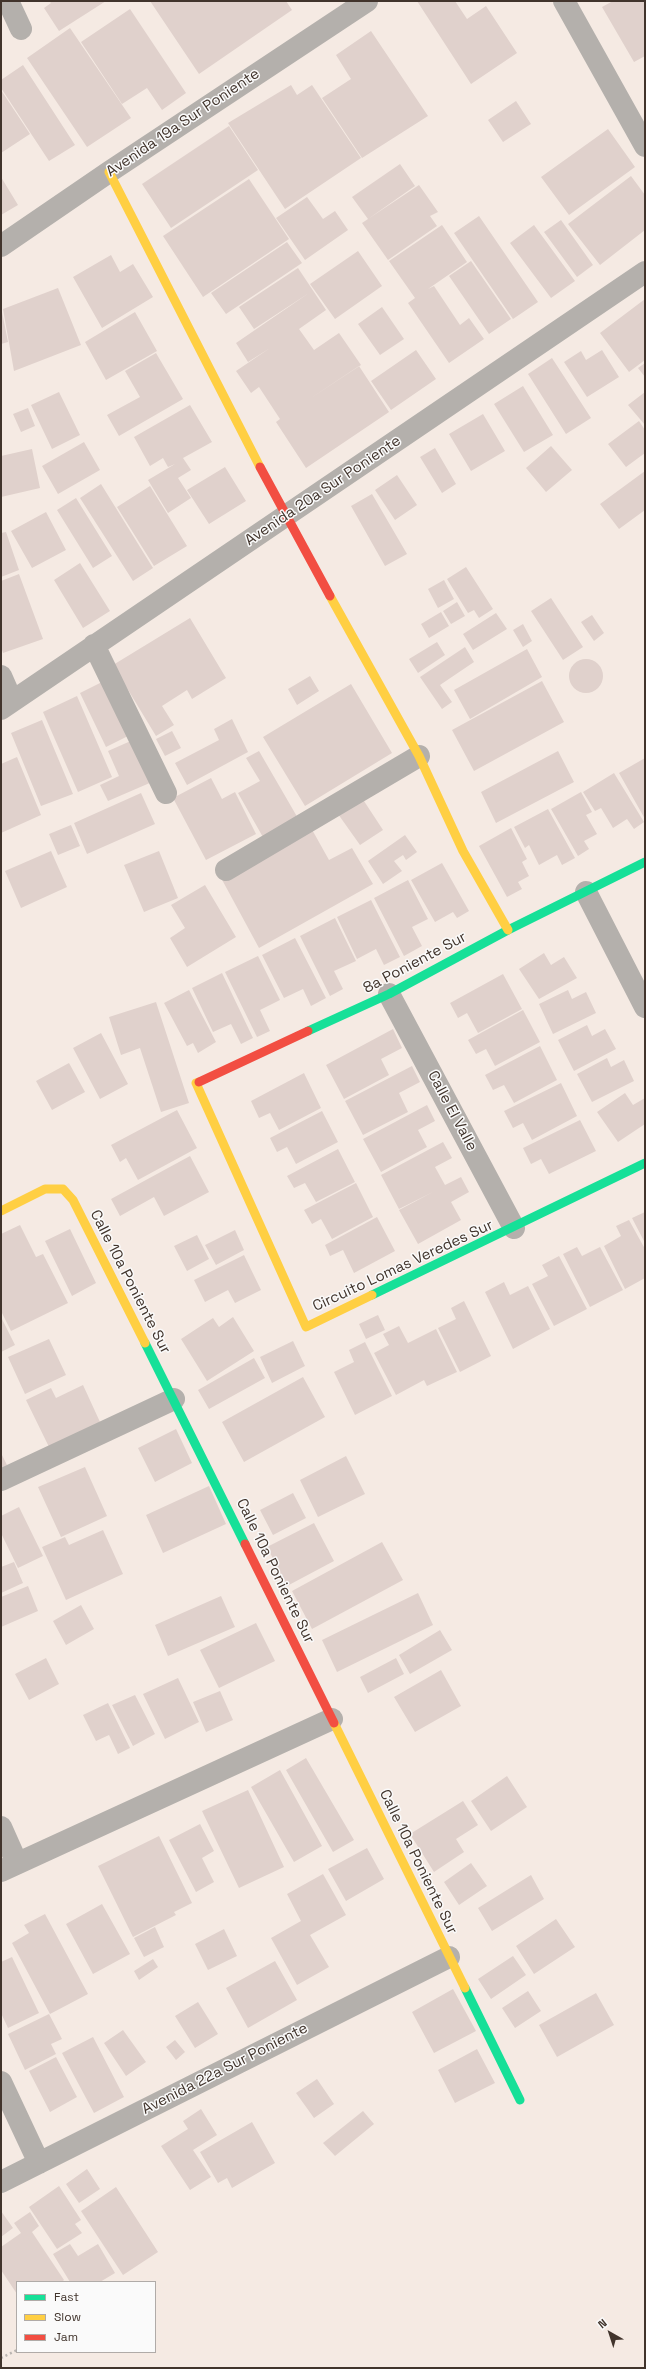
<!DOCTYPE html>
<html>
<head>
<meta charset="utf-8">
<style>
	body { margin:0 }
	#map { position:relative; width:646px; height:2369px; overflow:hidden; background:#f5eae3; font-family:"Space Grotesk",sans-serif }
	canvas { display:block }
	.frame { position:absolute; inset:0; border:2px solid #41342c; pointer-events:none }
	.legend { position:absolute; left:16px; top:2281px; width:140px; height:72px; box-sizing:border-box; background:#fafafa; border:1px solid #b0aba8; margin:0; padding:5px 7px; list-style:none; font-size:12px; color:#41342c }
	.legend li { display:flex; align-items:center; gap:8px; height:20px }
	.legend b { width:20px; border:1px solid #b0aba8 }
	.north { position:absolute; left:590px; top:2313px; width:40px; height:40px; -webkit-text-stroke:3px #fafafa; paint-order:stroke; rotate:321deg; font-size:11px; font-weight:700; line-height:16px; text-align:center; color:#41342c }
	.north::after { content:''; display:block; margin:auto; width:14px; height:18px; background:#41342c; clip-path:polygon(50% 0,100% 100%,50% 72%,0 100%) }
</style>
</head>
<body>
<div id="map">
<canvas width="646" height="2369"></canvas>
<div class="frame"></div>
<ul class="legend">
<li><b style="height:5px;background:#16e098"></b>Fast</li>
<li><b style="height:5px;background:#ffcf43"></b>Slow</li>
<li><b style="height:5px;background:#f24e42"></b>Jam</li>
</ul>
<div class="north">N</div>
</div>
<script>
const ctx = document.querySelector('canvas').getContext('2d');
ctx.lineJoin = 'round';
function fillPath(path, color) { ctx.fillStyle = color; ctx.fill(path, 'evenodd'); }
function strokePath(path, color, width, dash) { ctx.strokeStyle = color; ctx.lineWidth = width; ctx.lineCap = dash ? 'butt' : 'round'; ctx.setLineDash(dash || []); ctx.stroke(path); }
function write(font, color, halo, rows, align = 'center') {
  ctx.font = font + ' "Space Grotesk",sans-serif'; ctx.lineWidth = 3; ctx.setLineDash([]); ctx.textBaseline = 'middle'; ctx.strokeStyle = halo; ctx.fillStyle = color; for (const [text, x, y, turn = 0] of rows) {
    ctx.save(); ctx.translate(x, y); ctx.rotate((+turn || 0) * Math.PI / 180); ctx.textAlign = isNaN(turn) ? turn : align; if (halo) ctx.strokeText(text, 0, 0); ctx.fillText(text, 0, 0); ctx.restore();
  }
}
fillPath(new Path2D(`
	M49,1H106L59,31L44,8L51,3Z
	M150,1H286L292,10L199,74Z
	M417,1H455L467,19L486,6L517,53L471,84Z
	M613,1H645V56L634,62L602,7Z
	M130,9L186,93L162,110L147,88L122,104L81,42Z
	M70,28L131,118L87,147L27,58Z
	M371,31L428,116L362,158L322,98L351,79L336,55Z
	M23,65L75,145L49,161L1,88V80Z
	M291,85L297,95L312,85L361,158L285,209L228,123Z
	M1,90L30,134L1,153Z
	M516,101L531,124L503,142L488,120Z
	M229,126L258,170L171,228L142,184Z
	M608,129L635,167L569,215L541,177Z
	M400,164L415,186L368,219L352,197Z
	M631,176L645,195V230L600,265L568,224Z
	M1,177L18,205L1,215Z
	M249,179L289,239L203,297L163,236Z
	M419,185L438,212L430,216L437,226L388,260L362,223Z
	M307,197L323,219L335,211L348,230L305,260L276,218Z
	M479,216L538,302L513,319L454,233Z
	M561,220L593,265L577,277L544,232Z
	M442,225L467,262L428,289L434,286L460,325L469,318L484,339L449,363L408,303L415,298L389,261Z
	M534,225L575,281L551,298L510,243Z
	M287,242L302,263L226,314L211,293Z
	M358,251L382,286L335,319L310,284Z
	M111,255L120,272L133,264L153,297L102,328L73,277Z
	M471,261L511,319L489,334L449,276Z
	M298,268L326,310L299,329L314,350L339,333L361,365L308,400L359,366L389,412L306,468L276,422L280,419L259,387L251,393L236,371L270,348L248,362L236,343L309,293L254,329L239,307Z
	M58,288L81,345L14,371L3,309Z
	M645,299V360L629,372L600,333Z
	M1,307L8,342L1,344Z
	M382,307L404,339L380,355L358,324Z
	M135,312L157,351L106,380L85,342Z
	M416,350L436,379L391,410L371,381Z
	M602,350L619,377L587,397L564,362L581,351L586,360Z
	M156,353L183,399L119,436L107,415L140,397L125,371Z
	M552,358L591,418L566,434L528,374Z
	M645,363V377L638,368Z
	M523,386L553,435L524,452L494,404Z
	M59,392L80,435L52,449L31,405Z
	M645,392V425L628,405Z
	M190,405L212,442L183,458L191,470L178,478L191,498L168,513L148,480L175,464L168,467L163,458L150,466L134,437Z
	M28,408L35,426L21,432L13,414Z
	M483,414L505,451L471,471L449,434Z
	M639,421L645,430V453L626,467L608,444Z
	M84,442L100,470L58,494L42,466Z
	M551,446L572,470L546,492L526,468Z
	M435,448L456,484L442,493L420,457Z
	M32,449L40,488L1,497V456Z
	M225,467L246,501L209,524L187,490Z
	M645,471V510L619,529L600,504Z
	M397,475L417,505L395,520L375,490Z
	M101,484L153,568L133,581L80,498Z
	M150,486L187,546L154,566L117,507Z
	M372,494L407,554L385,566L351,506Z
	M76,498L112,556L93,568L57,510Z
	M46,512L66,550L32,568L11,531Z
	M6,532L19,570L1,577V533Z
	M80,563L110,611L83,628L54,580Z
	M466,567L493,609L479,618L474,610L468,613L447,579Z
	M19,574L43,639L3,653L1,647V581Z
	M444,580L454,599L438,608L428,589Z
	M551,598L583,647L563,660L531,611Z
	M457,602L465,616L451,624L443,611Z
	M441,612L449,626L429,638L421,624Z
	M496,613L507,629L473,650L463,634Z
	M592,615L604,633L594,641L581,622Z
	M190,618L226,678L192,699L187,690L162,706L174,725L156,736L113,665Z
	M523,624L532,641L523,647L513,630Z
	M437,642L445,655L418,673L409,659Z
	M465,647L474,662L440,685L452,702L442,709L420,677Z
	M527,649L542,677L470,719L454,690Z
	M569 676a17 17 0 1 1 34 0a17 17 0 1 1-34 0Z
	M310,676L319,691L297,705L288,689Z
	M104,681L130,735L106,747L80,693Z
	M542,681L564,722L474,771L452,730Z
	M351,684L392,753L305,806L263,737Z
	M77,696L112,777L78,792L43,712Z
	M232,719L248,752L187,785L175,763L219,740L214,729Z
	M42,720L73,794L41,806L11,733Z
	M172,731L181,748L165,756L156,739Z
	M133,740L152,782L108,801L100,785L119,776L108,751Z
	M259,751L299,820L264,839L238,793L260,781L246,758Z
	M558,751L574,782L496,823L481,792Z
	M17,757L41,815L1,833V764Z
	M645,758V819L619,773Z
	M614,773L644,822L634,829L627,819L613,828L601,808L595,811L583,792Z
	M211,778L222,799L235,792L256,834L206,860L173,798Z
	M581,792L592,812L586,815L597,834L584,841L589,849L578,856L551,809Z
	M141,793L155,824L87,854L74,823Z
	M362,798L383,830L360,845L338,814Z
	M548,809L575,858L562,865L557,855L539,865L529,845L525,848L514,827Z
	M71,825L80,846L58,855L49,834Z
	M310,826L329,860L352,848L373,884L259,948L220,876Z
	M511,828L527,859L522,862L529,876L518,882L522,889L507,897L479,846Z
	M405,835L417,852L406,860L403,855L394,861L402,871L383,884L368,861Z
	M51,851L67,887L21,908L5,871Z
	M159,851L178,898L144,912L124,865Z
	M442,863L469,911L457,918L453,912L435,922L411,880Z
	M408,880L428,919L412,927L422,946L404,956L374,898Z
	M205,885L236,937L187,967L170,938L185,928L171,905Z
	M371,900L400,957L384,965L376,949L357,959L337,917Z
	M335,918L356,961L334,971L343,989L330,996L300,936Z
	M295,938L326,998L311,1006L303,989L284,998L262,955Z
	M544,953L551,965L564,957L577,978L539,999L519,969Z
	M258,956L280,1000L260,1010L270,1031L257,1037L225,972Z
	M222,973L253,1038L241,1044L231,1024L213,1032L192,988Z
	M503,974L522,1009L478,1033L467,1013L458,1018L450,1003Z
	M189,990L216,1042L198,1053L193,1043L187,1046L164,1003Z
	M568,990L572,999L586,992L596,1013L553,1034L539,1004Z
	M156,1002L189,1103L161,1112L140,1048L121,1055L109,1017Z
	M523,1010L540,1042L495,1066L486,1049L476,1054L468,1040Z
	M587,1025L592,1036L605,1029L616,1049L574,1071L558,1040Z
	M393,1029L402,1048L381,1059L389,1075L344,1099L326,1065Z
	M101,1033L128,1084L100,1099L73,1048Z
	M540,1046L557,1080L514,1103L504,1085L493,1090L485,1075Z
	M607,1058L611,1067L624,1060L634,1081L592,1102L577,1074Z
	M69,1063L85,1092L52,1110L36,1081Z
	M412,1066L420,1082L399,1093L408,1112L363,1135L345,1101Z
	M304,1073L321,1108L279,1130L270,1113L259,1118L251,1101Z
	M561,1083L577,1116L532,1140L523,1123L513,1128L504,1111Z
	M625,1093L633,1105L645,1098V1124L618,1142L597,1112Z
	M427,1105L435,1121L418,1130L427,1147L381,1172L363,1139Z
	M177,1110L197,1148L138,1180L126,1158L120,1162L111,1145Z
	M322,1111L338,1142L296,1164L287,1147L277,1152L270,1138Z
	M580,1120L596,1151L549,1174L541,1159L531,1164L523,1148Z
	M443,1142L452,1158L435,1167L445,1185L461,1177L469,1192L451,1202L461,1220L418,1244L399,1210L433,1192L399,1209L381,1175Z
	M338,1149L355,1182L316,1202L305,1183L294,1188L287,1176Z
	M190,1156L209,1192L164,1216L154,1197L120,1216L111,1199Z
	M356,1183L373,1217L332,1239L321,1219L312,1224L304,1210Z
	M645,1212V1243L632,1218Z
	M377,1217L395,1251L354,1273L343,1250L330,1256L325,1245Z
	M629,1220L645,1249V1278L625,1289L604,1246L621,1236L616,1226Z
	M20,1225L36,1257L43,1254L68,1303L11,1331L1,1311V1234Z
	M70,1229L96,1283L72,1296L45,1241Z
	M235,1230L244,1250L216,1265L205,1245Z
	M197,1235L209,1259L187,1271L174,1246Z
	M577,1247L582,1256L600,1247L623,1290L590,1307L563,1254Z
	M244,1255L261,1290L235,1303L228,1290L205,1302L194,1280Z
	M559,1256L587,1309L554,1326L532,1284L548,1276L542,1265Z
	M504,1282L510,1295L528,1286L550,1329L513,1349L485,1292Z
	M464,1301L491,1356L460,1372L438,1328L456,1319L451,1308Z
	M378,1315L385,1330L366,1339L359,1324Z
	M1,1317L15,1345L1,1352Z
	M233,1317L254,1351L207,1381L181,1339L213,1318L219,1327Z
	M399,1326L408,1343L436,1329L457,1372L427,1386L424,1380L396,1395L374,1353L389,1345L383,1334Z
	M49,1339L66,1375L25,1394L8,1357Z
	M293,1341L305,1366L272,1383L260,1357Z
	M365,1342L392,1396L355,1415L334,1372L354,1362L349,1350Z
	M254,1358L265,1378L209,1409L198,1390Z
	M303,1377L325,1417L244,1462L222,1422Z
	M83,1385L100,1422L49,1447L26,1400L51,1388L56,1398Z
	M176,1429L192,1463L155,1482L138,1448Z
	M1,1453L7,1465L1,1468Z
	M346,1456L365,1494L318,1517L300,1480Z
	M85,1467L107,1516L61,1537L38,1487Z
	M209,1486L226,1524L163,1553L146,1515Z
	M293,1493L306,1518L273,1535L260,1510Z
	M19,1507L43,1556L18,1568L1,1533V1516Z
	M314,1523L334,1561L287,1586L267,1547Z
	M103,1530L123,1574L66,1600L42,1547L65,1537L69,1545Z
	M382,1542L403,1580L312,1629L292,1591Z
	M14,1562L23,1583L1,1593V1567Z
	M28,1586L38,1611L1,1627V1597Z
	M418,1593L433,1625L337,1672L322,1640Z
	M221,1596L235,1627L168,1656L155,1625Z
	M81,1605L94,1629L66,1645L53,1621Z
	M256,1623L275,1661L219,1688L200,1650Z
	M440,1630L452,1650L410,1674L399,1655Z
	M46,1658L59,1684L29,1700L15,1674Z
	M396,1658L404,1674L368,1693L360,1677Z
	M441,1670L461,1706L415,1732L394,1697Z
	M178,1678L199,1722L165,1739L143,1694Z
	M220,1691L233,1720L206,1732L193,1702Z
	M135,1695L155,1734L133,1746L112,1705Z
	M108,1703L130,1748L118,1754L109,1735L96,1741L83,1715Z
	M306,1758L354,1840L333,1852L286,1770Z
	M280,1770L322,1846L294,1862L251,1787Z
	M507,1776L527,1807L491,1831L471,1801Z
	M248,1790L284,1867L239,1888L202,1811Z
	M463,1801L478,1825L456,1839L464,1852L434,1872L410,1834Z
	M200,1824L214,1851L202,1858L214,1882L196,1892L169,1840Z
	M159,1836L192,1903L174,1912L176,1915L133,1937L98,1866Z
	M367,1848L384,1879L346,1901L328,1869Z
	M471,1863L487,1886L459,1905L444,1882Z
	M323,1874L346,1915L310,1935L329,1967L297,1985L271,1938L301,1921L287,1894Z
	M531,1875L544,1899L492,1931L478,1908Z
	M102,1904L130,1954L93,1974L66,1924Z
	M45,1914L88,1994L50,2014L12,1943L29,1933L24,1925Z
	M556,1919L575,1947L534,1974L516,1946Z
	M155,1927L164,1947L144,1957L134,1938Z
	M224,1929L237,1956L208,1970L195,1944Z
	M513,1956L526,1975L491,1999L478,1979Z
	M12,1957L39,2013L8,2028L1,2013V1962Z
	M153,1959L158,1967L139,1980L134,1971Z
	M275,1961L297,2000L248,2028L226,1988Z
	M453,1989L476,2031L434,2053L412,2012Z
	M528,1991L541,2011L515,2028L502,2008Z
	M596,1993L614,2025L557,2057L539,2025Z
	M198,2002L218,2034L195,2048L175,2016Z
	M49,2014L62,2039L51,2044L56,2054L25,2070L8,2034Z
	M123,2030L146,2062L126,2076L104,2043Z
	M93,2037L124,2097L94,2113L62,2053Z
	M175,2040L185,2052L176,2060L166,2047Z
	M477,2049L495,2083L455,2103L438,2070Z
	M56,2057L77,2097L50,2112L29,2071Z
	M317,2079L334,2104L314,2118L296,2093Z
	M201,2109L217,2135L193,2150L211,2177L190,2190L161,2146L188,2129L183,2121Z
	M363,2111L374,2124L335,2156L323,2143Z
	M252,2122L275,2163L232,2188L227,2178L218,2183L200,2152Z
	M87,2169L100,2189L79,2203L66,2184Z
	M59,2186L81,2220L75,2224L82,2233L57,2249L29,2207Z
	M116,2187L158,2252L123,2275L81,2211Z
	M1,2211L13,2228L1,2237Z
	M30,2212L39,2226L32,2232L64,2280L62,2282H17V2294L1,2270V2247L21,2233L14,2223Z
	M70,2244L78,2256L98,2244L115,2273L100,2282H70L53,2254Z`), '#e0d1cc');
strokePath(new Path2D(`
	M155,2284H156
	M1,2358L17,2350`), '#bab5b1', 2.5, [2, 3]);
strokePath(new Path2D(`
	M8,1L21,29
	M564,1L645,146
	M1,246L109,172L367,1
	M94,645L166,793
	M1,676L12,701
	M1,709L645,272
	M226,870L419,756
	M586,892L645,1007
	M389,994L514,1228
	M1,1480L174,1399
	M1,1827L17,1863
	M1,1871L332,1719
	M1,2082L39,2163
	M1,2182L449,1957`), '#b4b0ac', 22);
strokePath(new Path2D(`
	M308,1031L389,994L508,930L645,862
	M372,1295L645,1163
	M145,1343L245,1544
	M465,1988L520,2100`), '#16e098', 9);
strokePath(new Path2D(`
	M109,172L260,467
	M330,596L419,756L463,851L508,930
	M199,1082L196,1083L306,1327L372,1295
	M1,1211L45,1189H63L73,1200L145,1343
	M334,1723L465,1988`), '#ffcf43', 9);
strokePath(new Path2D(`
	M260,467L330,596
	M199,1082L308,1031
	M245,1544L334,1723`), '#f24e42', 9);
write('15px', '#41342c', '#fafafa', [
	["Avenida 19a Sur Poniente",183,123,-34],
	["Avenida 20a Sur Poniente",323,491,-34],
	["8a Poniente Sur",415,963,-28],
	["Calle El Valle",452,1111,62],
	["Circuito Lomas Veredes Sur",403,1266,-25],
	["Calle 10a Poniente Sur",130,1282,63],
	["Calle 10a Poniente Sur",275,1571,64],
	["Calle 10a Poniente Sur",418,1862,64],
	["Avenida 22a Sur Poniente",225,2069,-27]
]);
</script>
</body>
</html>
